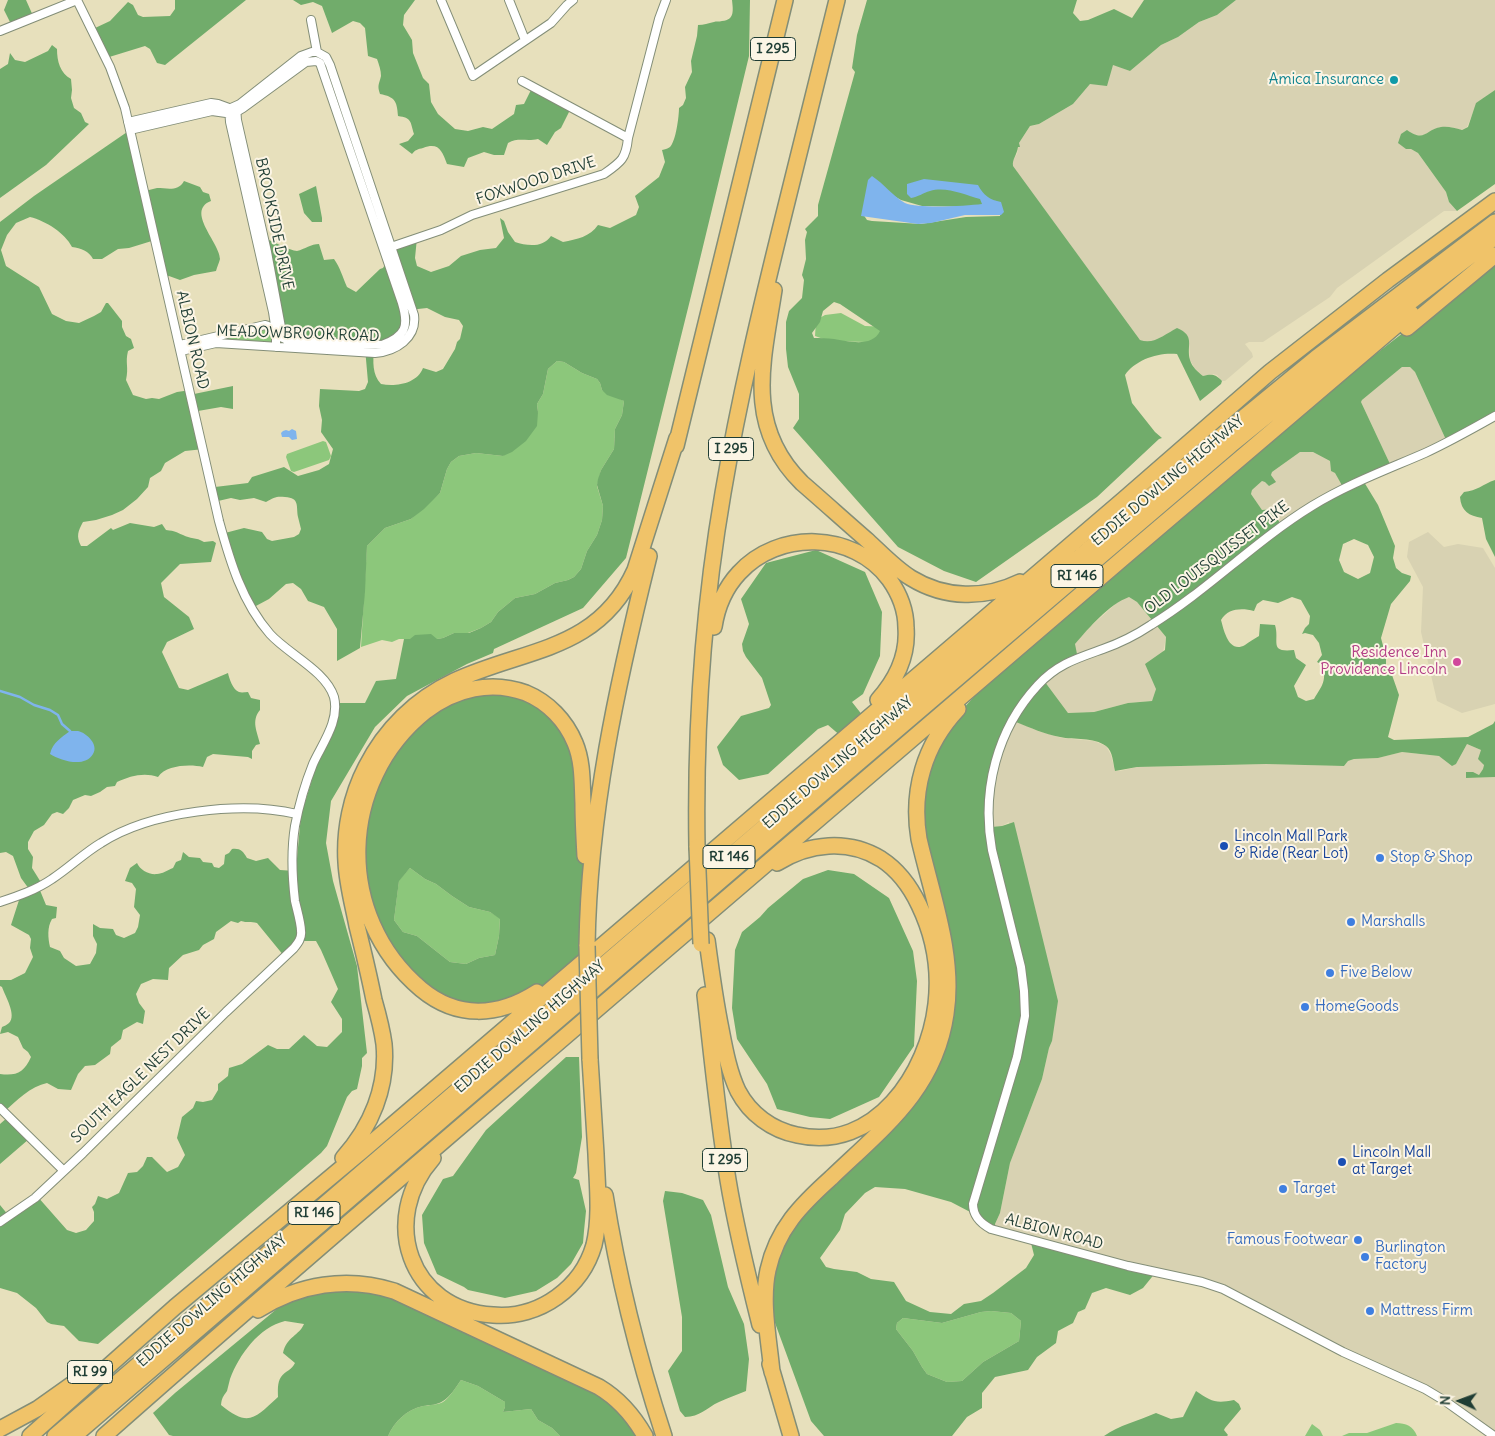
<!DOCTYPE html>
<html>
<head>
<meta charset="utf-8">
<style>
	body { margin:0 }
	#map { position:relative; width:1495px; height:1436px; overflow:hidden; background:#e7e0bc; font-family:Delius,sans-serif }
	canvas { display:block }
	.north { position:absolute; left:1435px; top:1376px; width:50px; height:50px; -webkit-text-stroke:4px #fcf5e5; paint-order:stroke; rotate:272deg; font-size:14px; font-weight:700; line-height:20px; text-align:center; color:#1f3d34 }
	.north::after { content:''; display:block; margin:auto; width:18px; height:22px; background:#1f3d34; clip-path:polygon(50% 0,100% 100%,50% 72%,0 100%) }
</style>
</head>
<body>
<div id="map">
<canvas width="1495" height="1436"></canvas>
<div class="north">N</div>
</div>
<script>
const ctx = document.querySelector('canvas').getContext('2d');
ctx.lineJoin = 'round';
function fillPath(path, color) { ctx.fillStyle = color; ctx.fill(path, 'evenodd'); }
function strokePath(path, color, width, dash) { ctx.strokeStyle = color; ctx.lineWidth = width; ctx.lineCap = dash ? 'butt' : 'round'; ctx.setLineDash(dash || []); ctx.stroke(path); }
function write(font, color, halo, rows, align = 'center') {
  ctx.font = font + ' Delius,sans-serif'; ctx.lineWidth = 4; ctx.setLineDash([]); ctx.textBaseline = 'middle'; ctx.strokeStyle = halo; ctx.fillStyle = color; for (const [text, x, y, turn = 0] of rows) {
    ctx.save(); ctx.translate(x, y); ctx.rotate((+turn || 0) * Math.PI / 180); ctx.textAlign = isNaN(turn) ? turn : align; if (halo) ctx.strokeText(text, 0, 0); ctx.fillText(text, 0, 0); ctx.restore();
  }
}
fillPath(new Path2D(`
	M1236,0H1495V90L1477,103L1467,127L1461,130L1451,127H1439L1424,135L1414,136L1411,149L1418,153L1446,192L1449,202L1457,211H1444L1337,288L1330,297L1263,342H1249L1245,344L1252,353L1253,357L1225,381H1222L1217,375L1213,374L1203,376L1195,369L1190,360L1189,339L1172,331L1157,340L1145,342L1140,340L1012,166V161L1017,154L1019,143L1030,126L1039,124L1073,104L1090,84L1113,64L1130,71L1161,45L1178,37L1199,22L1217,15Z
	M1402,367H1410L1415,372L1447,442L1390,464L1361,402L1362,400Z
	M1300,452H1313L1330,461L1331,471L1335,473L1344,489L1284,526L1267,509L1262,510L1251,494L1252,490L1262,481H1275L1271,475L1272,472Z
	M1428,532L1444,547L1458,544L1483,548L1495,568V704L1462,713L1437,701L1421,632L1423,587L1407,557L1409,542Z
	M1129,597L1137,602L1166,637L1156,689L1152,701L1128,703L1094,712L1068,713L1045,682L1078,659L1074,644L1091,626L1120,600Z
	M1016,721L1038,731L1062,738L1094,741L1106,746L1111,755L1115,771H1120L1137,767L1266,764L1344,766L1348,761L1354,759L1378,758L1402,752L1439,756L1456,764L1467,744L1481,750L1484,764L1483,769L1479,775L1475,774L1466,778L1495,777V1436L1452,1405L1213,1283L1181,1277L996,1229L995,1224L1000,1213L1010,1163L1042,1079L1049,1048L1052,1041L1009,822L1002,826L991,827V796L997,770L1003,748Z`), '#d8d2b2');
fillPath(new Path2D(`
	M841,313L865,326L913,328L903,343L829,341L815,336L816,320L825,315Z
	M265,325L273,328C274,336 275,341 268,344L201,340Z
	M557,361L564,362L582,373L597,379L600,383L602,390L624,401L622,415L615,429L614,449L601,470L597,486L603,506L602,520L597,535L587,551L581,569L574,577L568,580L555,583L535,594L515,598L498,612L491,622L481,628L468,633H454L443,638L437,639H399L392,642L382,640L361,647L367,546L385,528L411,519L440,493L447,469L451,462L459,456L476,453L503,456L538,412L537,404L543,394L548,369Z
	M323,441L326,442L331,456L329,460L294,472L291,471L286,457L287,454Z
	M410,868L425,879L436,884L452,896L469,907L490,912L500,918L499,936L495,955L479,958L466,964L450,962L417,936L403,932L394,920L399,880Z
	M991,1311L1011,1313L1021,1321L1019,1341L983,1362L962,1381L947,1382L927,1374L922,1367L913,1351L896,1329L897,1323L903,1318L942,1323L981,1312Z
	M461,1380L478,1386L505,1402V1407L503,1412L531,1409L538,1420L552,1428L560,1436H388C395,1421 406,1410 423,1406C429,1405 438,1405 443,1402C450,1397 456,1387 461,1380Z
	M1396,1423C1406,1423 1413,1426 1417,1436H1342L1349,1433H1367Z
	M1312,1424L1320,1430L1323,1436H1305Z`), '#8cc77b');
fillPath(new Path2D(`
	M8,0H26L34,18L13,28L4,10Z
	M175,0H246L165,65L157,63L150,49L145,46L106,58L93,29L110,21L128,2L133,5L138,15L143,17L170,16L175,9Z
	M293,0H415L404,15L403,25L412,40L413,53L423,78L429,84L431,102L438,114L455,129L468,131L483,127L492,129L514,114L516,105L524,104L532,88L571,108L561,128L555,132L547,145L538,139C526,142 519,137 508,143L504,155H494L484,152L468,158L464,167L447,164C442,151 439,142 423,148C418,149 415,150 412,154L399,144L408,141L414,134C410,121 412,118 398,116C397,101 395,97 380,94C377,85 379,85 381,76C381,70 379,65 377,59L368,56L365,28L360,23L353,21L332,33L322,6L313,2L301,5Z
	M732,0H750L749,56L692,292L626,558L583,608L494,649L493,653L467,664L407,696L375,727L331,801L326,843L333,881L357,966L367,1053L362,1058V1066L357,1089L352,1091L347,1097L327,1146L321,1153L98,1344L79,1341L64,1326L51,1324L47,1322L36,1308L17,1293L0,1288V1205L9,1216L37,1196L67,1230L76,1233L86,1230L94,1221V1212L92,1207L95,1204L98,1196L107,1199L119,1193L128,1173L137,1172L143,1166L147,1157H152L167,1172L178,1167L185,1155L177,1138L182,1117L193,1108L196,1101L203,1102L212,1100L218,1090V1084L228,1076L229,1068L242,1064L268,1045L277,1049H289L304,1035L317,1046L327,1047L342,1032V1019L331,1002L338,989L321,950L316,941H298L284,956L257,923C251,921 247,923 241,921L238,923L231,921L216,932L214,939L203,945L199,950L183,955L169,968L168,980L153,979L141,984L136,994L139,1003L145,1011L143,1024L137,1022L123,1030L121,1039L111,1047L110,1054L95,1065L85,1066L78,1074L71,1090L58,1089L47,1083C31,1086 16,1101 4,1112L0,1109V1074C16,1076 24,1073 31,1057L28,1052L23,1048L18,1037L8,1032L0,1034L2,1027C4,1026 7,1025 9,1023C17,1015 5,996 2,987L0,986V980H11L25,973L33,957L30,948L31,939L29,935L11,925L20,897L29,889L21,878L13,856L6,852L0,853V222L34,196L130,130L145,191C149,190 153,189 157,188C167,188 178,192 184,181L200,187L203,192L209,194L211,201C185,211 220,243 220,259C219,263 217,267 216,271L194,275L180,280L169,276L166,277L155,240L129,248L118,249L102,259H93C89,251 81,248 72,247C65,233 46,221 30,217L16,223L7,235L1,250L6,266L39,287L52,314L66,321L79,323L94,316L101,312L106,303H108L122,321V327L126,336L131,339L134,348L128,351C125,363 129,367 126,380L133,395L146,399L152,398L159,399L177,392L191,390L194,394L233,386V409L221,407L198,411L197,413L204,449L185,451L165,463L161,471L150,478L148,487L137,499L123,510L112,515L96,520L83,522C78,531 76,536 81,546H87L111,528L113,530L130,523L154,527L162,524L166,530C176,531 175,532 183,535C190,539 196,537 204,542L213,541L216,543L211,562L180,564L161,583L164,597L189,617L194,629L167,642L162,652L179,688L188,690L228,673C229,678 233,690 239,692C242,693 245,692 248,692L251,698L260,700V710C251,721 257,731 260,744L256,745L252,751V759L248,757L213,754L207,757L203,767C190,764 166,765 158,777C144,772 130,776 117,782L115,786L107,787L100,792L91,796L85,795L73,800L69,808L63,814L57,812L52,814L44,825L34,831L28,842V849L33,857L32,868L42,884L39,888L46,905L57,907L56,918L52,919C47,927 48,938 50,947L60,951L64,958L76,966L90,964L96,953L97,944L93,936V924L100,928L113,929L116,935L124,938L135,933L138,927L140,915L134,907L136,889L132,883L125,881L130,868L137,863C140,870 149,875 157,874C162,874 168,870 173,868L176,862L181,860L183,852L189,857L200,858L203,862L212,863L214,867L219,868L224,864L225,855L229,853L232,849C240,848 243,851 247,858L256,861L268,858L280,870L295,871L296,869L301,815L315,770L335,726L337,705L340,703H365L376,681L396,679L404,639H410L415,635L431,634L437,639L443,638L454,633H469L481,628L491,622L498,612L515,598L535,594L555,583L568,580L574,577L581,569L587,551L597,535L602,520L603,506L597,485L598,479L601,470L614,449L615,429L622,415L624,401L607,395L602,390L600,383L597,379L582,373L564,362L557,361L548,369L543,394L537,404L538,412L537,426L526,441L512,452L503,456L476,453L459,456L451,462L447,469L440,493L424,509L411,519L385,528L367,546L365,592L360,648L337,661V629L324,607L308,601L301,589L293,583L286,584L269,599L254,607L245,593L225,533L244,528L262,532L267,539L272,541L294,537L299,534L301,529C300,525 299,521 298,517C296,506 300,498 285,497C277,496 274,497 266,502L254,498L240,500L231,498L218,501L215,487L248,483L252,477L284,467L298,476L319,470L329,464L333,449L321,432L322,420L319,406L320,389L359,391L365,389L368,382L365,348H282L280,346L257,234C265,238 291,251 297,251C305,249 311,244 319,244L324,260L334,259C340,267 343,278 347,287L356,292L380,269L383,268L387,261L385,247L417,238L415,258L417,266L431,272L449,266L461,256L480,250L496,248L504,238L500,218L504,221L508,232L515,242C527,246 543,248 551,236L563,242C577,239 590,237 598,225L610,228L636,215L639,207L635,196L659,177L665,162L662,150C665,149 667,149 670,147C676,141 679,116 679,108L683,105L686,98L685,87L692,72L691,61L697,36L698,25C704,25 708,23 714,22C716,21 719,22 722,21C735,20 733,10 732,0ZM427,308L445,317L459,320L463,326L460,339L457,342L455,349L443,369L436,372L423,368C417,384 395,387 381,384C372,374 373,362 374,348L393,344L409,333L411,321L409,310Z
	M867,0H1077L1073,13L1080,21L1088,20L1114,9L1132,18L1144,0H1236L1217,15L1199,22L1178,37L1161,45L1130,71L1113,65L1107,86L1090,84L1073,104L1039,124L1030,126L1019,143L1020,147H1018C1017,155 1012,159 1013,166L1140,340C1154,345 1165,334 1177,328C1196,336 1186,345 1190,360C1192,367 1198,372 1203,376C1212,374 1215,374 1222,381L1221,384L1200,401L1177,354C1158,352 1135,360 1125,375L1132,403L1155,432L1162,438L1159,439L1097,497L976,582L944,571L898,547L793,428L799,419V394L788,367L786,349V322L789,311L802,298L804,280L802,275L806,259L805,240L807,232L805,229L818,216V205L855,72L852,68L857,35ZM872,184L901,200L922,206L984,207L1001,211L1000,216L966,217L921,224L872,221L867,220L863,214ZM834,302L840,304L880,331C872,348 848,341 834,339C827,338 820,338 814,338L812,333L820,322L823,311Z
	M52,45L57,49C57,61 60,73 71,79L72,90L71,98L74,108L81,113L85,122L89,124L46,165L0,198V69L8,64L10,53L15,60L25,62L48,51Z
	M1495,90V184L1457,211L1449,202L1446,192L1418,153L1411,149H1406L1398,143L1401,134L1407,130C1425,143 1426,129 1441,127C1448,126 1455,128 1462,130L1468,127L1476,103Z
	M316,186L322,218V222H312L304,213L299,194Z
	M1495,261V417L1447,442L1415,372L1410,367H1402L1362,400L1361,402L1390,464L1364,482L1378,505L1395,546L1393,558L1396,568L1402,573L1411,576L1410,581L1391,604L1381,638L1386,657V668L1392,675L1399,695L1388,737L1394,740L1468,737L1493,724L1495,721V777L1466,778V772H1473L1479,775L1483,769L1484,765L1478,759L1481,750L1467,744L1456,764L1452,766L1439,756L1402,752L1378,758L1354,759L1348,761L1344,766L1266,764L1137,767L1115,771C1113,763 1113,751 1106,746C1094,737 1074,740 1060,737C1044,734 1031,728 1016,722C1002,742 995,771 992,795C990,805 991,816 991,827L1002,826L1014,822L1058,1001L1052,1041L1049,1048L1042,1079L1010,1163L1000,1213L995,1224L996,1229L974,1214L951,1202L905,1189L875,1187L865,1193L845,1214L840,1230L820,1258L826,1267L834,1269L857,1272L871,1279L894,1282L906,1301L930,1312L951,1314L964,1304L981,1301L993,1293L1026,1268L1034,1255L1030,1239L1156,1272L1143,1288L1130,1295L1106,1288L1092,1293L1085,1309L1078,1312L1073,1323L1058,1331L1056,1343L1037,1357L1028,1370L995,1377L982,1393V1408L967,1417L952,1436H824L811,1421L771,1312L770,1274L785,1234L858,1157L950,1006L919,811L939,735L972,699L995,676L1308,407ZM1300,452H1313L1330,461L1331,471L1335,473L1344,489L1282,526L1271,509L1262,510L1251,494L1252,490L1262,481L1265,482L1269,486L1276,482L1271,475L1272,472ZM1354,539L1368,545L1374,557L1370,573L1358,579L1344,572L1339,560L1343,544ZM1129,597L1137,602L1166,637L1165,650L1145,664L1156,689L1152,701L1128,703L1094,712L1068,713L1045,682L1069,662L1078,659L1075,644C1090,627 1108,605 1129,597ZM1292,597L1301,600L1310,616L1309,624L1305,628L1302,634L1305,633L1313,635L1319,643L1322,655L1317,662L1323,665C1326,682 1323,684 1314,699L1306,701L1298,697L1294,686L1306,665L1296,658L1294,650C1268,653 1280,641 1275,625L1260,624L1259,636C1254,639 1249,642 1245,645C1229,654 1224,631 1221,620C1228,608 1242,608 1254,611L1257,604L1263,600L1278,603ZM991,1311L1011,1313L1021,1321L1019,1341L983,1362L962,1381L947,1382L927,1374L922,1367L913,1351L896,1329L897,1323L903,1318L942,1323L981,1312Z
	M1495,480V557L1486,539L1482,518C1469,516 1461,511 1460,497L1464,492C1477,491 1483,484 1495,480Z
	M816,550L865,572L882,612L880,656L863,694L852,702L863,716L842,737L828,725L818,729L768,774L739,780L723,765L717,747L741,716L769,708L771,705L762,678L746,657L743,651L742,644L749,624L741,599L766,563Z
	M506,686L534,694L583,762L585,959L519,1002L462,1007L412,978L374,919L362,873L374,781L428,709ZM410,868L425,879L436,884L452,896L469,907L490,912L500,919L499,936L495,955L479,958L466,964L450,962L417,936L403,932L394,920L399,881Z
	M828,870L854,874L889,898L913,951L917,981L914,1046L879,1097L830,1119L810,1117L777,1109L767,1084L737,1039L732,1008L735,950L742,932L760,917L768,908L803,879Z
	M566,1057H579L582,1137L576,1173L573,1178L579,1180L586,1211L584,1231L583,1243L571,1264L557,1278L536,1291L505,1298L468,1290L464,1287L437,1274L424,1243L422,1215L443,1179L453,1176L486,1130Z
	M8,1117L29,1139L0,1164V1124Z
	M665,1191L682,1193L703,1200L711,1215L728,1287L744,1324L749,1359L746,1391C737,1395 727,1398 719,1402C706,1408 700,1417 685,1417L680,1411L668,1371L682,1351V1317L663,1201Z
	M364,1283L597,1385L639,1436H560L552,1428L538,1420L531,1409L503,1412L505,1407V1402L478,1386L461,1380C456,1387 450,1397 443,1401C438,1405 429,1405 423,1406C406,1410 395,1421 388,1436H173L169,1435L153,1413L175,1393L278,1308L295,1299ZM285,1321L304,1324C299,1336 287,1336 283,1353L295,1363C292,1370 285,1371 281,1377C277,1383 278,1391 278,1397C255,1418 249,1428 221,1405C222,1397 223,1397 227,1391C228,1387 229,1383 230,1379C239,1355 259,1327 285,1321Z
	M1196,1391C1211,1401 1215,1404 1234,1400L1239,1404L1241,1409L1225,1428L1224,1430L1228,1435L1227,1436H1104C1119,1425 1138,1421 1156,1413L1171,1419L1183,1417Z`), '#71ac6b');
fillPath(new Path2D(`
	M872,176C884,184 893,196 905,203C919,209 966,206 982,204L980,199C965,195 946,186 930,191C923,193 918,197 911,198L907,194V184L924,179L978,185C983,195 990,200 1001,202L1004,212L1001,215H965L931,223L918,224L861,216L868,180Z
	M292,429L296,431L297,439L292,440L289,437H282L281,433L283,431L286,430L289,431Z
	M70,731C73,731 76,731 78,731C87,733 99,745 93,754C85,768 61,761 50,754C53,742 61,738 70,731Z`), '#7fb4ed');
strokePath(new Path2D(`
	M0,691L20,697L34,705L50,710L58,715L62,724L70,731`), '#7fb4ed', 2.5);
const street = new Path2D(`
	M441,0L473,76L551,23L567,5L573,0
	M509,0L525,40
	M311,20L317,52
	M0,31L77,0
	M522,81L628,138
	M236,106L237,120L267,252L283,338
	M229,108L230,122L273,312L276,332V347
	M231,108L240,104L301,56L312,52H317
	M128,122L211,103L218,104L229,108
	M130,130L212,111L233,114L243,108L306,62L316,61L320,63L402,303C409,326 406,336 382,345L289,341C279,338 275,327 265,325L180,345
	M388,248L441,230L472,215L604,174C621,162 626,159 628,138L659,19L666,0
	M181,351L216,343L375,353C396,351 417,338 414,315L330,65L326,57L317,52
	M0,902C18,896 36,890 52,879C69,868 84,853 101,843C151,811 241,801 297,814
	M0,1108L63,1170
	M0,1222L35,1198L83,1153L226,1012L294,948C298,943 302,938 301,931C301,923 297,910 295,901C292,876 291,851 295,826C299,805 305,784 313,764C322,744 340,721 334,697C326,671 288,654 270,634C242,602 230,561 219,521L125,108L110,67L77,0
	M1494,1436L1445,1401L1425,1389L1343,1352L1223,1289L1202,1282L1128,1266L991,1229C980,1223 973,1216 973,1204L1017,1057L1025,1016L1024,991L1021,967L992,850C981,791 997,729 1038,685C1057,664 1078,658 1103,649C1120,643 1136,635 1151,625C1208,590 1255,541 1312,506C1348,484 1386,470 1425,453C1449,442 1472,429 1495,416`);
const highway = new Path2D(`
	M774,290C763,361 744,426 802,483C824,502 846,522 868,541C882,554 895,568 911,578C945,599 985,599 1020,582
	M1407,328L1495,255
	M676,446L785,0
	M714,627C717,607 725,588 739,573C778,530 853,531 889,579C899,593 906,610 906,628C908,656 897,679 878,700
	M697,847C695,729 703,609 723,493C739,399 761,307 784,214C802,143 819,71 837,0
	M707,940C711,970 715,1000 721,1029C725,1050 729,1072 738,1091C750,1114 772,1130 797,1135C875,1153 928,1073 936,1004C940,970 934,936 919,905C910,886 898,870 881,859C848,839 809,843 777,863
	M587,946C589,812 617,685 649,556
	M537,992C498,1017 457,1019 421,989C334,916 338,781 426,711C455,689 491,680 526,693C548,702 566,721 575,743C583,762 582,783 583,803C583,820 584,838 585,856
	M705,995C712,1057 718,1119 728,1180C736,1229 748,1277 760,1325
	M343,1158C371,1127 388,1087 384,1044C382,1029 378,1014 374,1000C369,975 363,950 357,926C353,905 347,884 346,862C344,830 351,796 366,767C385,729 416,699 454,681C525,648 598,652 635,570L677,438
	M433,1158C379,1219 409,1310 493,1315C516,1317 539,1310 557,1297C575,1284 588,1266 594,1245C601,1216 597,1183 596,1154C594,1122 592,1091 590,1059
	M605,1195C618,1277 638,1357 664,1436
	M258,1310C299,1284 347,1276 394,1291L599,1387C619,1399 633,1415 645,1436
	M770,1364L791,1436
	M772,1372C769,1340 761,1302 768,1270C777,1229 801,1205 831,1178C883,1128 935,1090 946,1014C955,955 932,896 919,839C911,791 924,745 958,709
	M0,1429L37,1409L92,1370
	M30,1436L175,1307L362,1151L1123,500L1270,372L1388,280L1495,201
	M55,1436L884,724L1226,432L1316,358L1495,222
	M74,1436L804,809L1231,445L1358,342L1495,237
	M104,1436C290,1271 479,1111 667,949C915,736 1162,524 1411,313`);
strokePath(street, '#838e78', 10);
strokePath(highway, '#838e78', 18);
strokePath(street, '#fff', 8);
strokePath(highway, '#f0c369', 15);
const highwayBridge = new Path2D(`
	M697,847L701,944
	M587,946L590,1059`);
strokePath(highwayBridge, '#838e78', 18, []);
strokePath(highwayBridge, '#f0c369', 15);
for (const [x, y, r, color] of [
	[1394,80,5,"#0f9aa8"],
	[1457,662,5,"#d1479c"],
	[1224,846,5,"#1a4fb4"],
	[1380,858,5,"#3f7fe0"],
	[1351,922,5,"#3f7fe0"],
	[1330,973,5,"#3f7fe0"],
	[1305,1007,5,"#3f7fe0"],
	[1342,1162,5,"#1a4fb4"],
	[1283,1189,5,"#3f7fe0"],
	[1358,1240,5,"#3f7fe0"],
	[1365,1257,5,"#3f7fe0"],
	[1370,1311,5,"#3f7fe0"]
]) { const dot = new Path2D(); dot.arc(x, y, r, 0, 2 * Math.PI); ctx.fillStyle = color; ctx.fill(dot); strokePath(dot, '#fcf5e5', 2); }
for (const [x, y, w] of [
	[773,49,45],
	[731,449,45],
	[1077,576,52],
	[729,857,52],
	[725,1160,45],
	[314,1213,52],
	[90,1372,45]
]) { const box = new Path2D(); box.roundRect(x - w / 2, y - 11.5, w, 23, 4); ctx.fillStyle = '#fcf5e5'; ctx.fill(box); strokePath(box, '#1f3d34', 1); }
write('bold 14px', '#1f3d34', null, [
	["I 295",773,49],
	["I 295",731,449],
	["RI 146",1077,576],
	["RI 146",729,857],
	["I 295",725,1160],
	["RI 146",314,1213],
	["RI 99",90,1372]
]);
write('15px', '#0d838f', '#fcf5e5', [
	["Amica Insurance",1384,80]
], 'right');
write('15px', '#1f3d34', '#fcf5e5', [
	["FOXWOOD DRIVE",536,181,-18],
	["BROOKSIDE DRIVE",274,224,78],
	["MEADOWBROOK ROAD",298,334,2],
	["ALBION ROAD",192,340,77],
	["EDDIE DOWLING HIGHWAY",1168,481,-40],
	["OLD LOUISQUISSET PIKE",1217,558,-37],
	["EDDIE DOWLING HIGHWAY",838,763,-41],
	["EDDIE DOWLING HIGHWAY",530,1027,-41],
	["SOUTH EAGLE NEST DRIVE",141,1076,-44],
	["ALBION ROAD",1054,1232,15],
	["EDDIE DOWLING HIGHWAY",212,1301,-41]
]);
write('15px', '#b23c85', '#fcf5e5', [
	["Residence Inn",1447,653],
	["Providence Lincoln",1447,670]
], 'right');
write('15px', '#164399', '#fcf5e5', [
	["Lincoln Mall Park",1234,837],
	["& Ride (Rear Lot)",1234,854],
	["Lincoln Mall",1352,1153],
	["at Target",1352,1170]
], 'left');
write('15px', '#366cbe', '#fcf5e5', [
	["Stop & Shop",1390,858],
	["Marshalls",1361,922],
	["Five Below",1340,973],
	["HomeGoods",1315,1007],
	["Target",1293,1189],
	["Famous Footwear",1348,1240,"right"],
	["Burlington",1375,1248],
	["Factory",1375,1265],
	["Mattress Firm",1380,1311]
], 'left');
</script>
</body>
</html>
